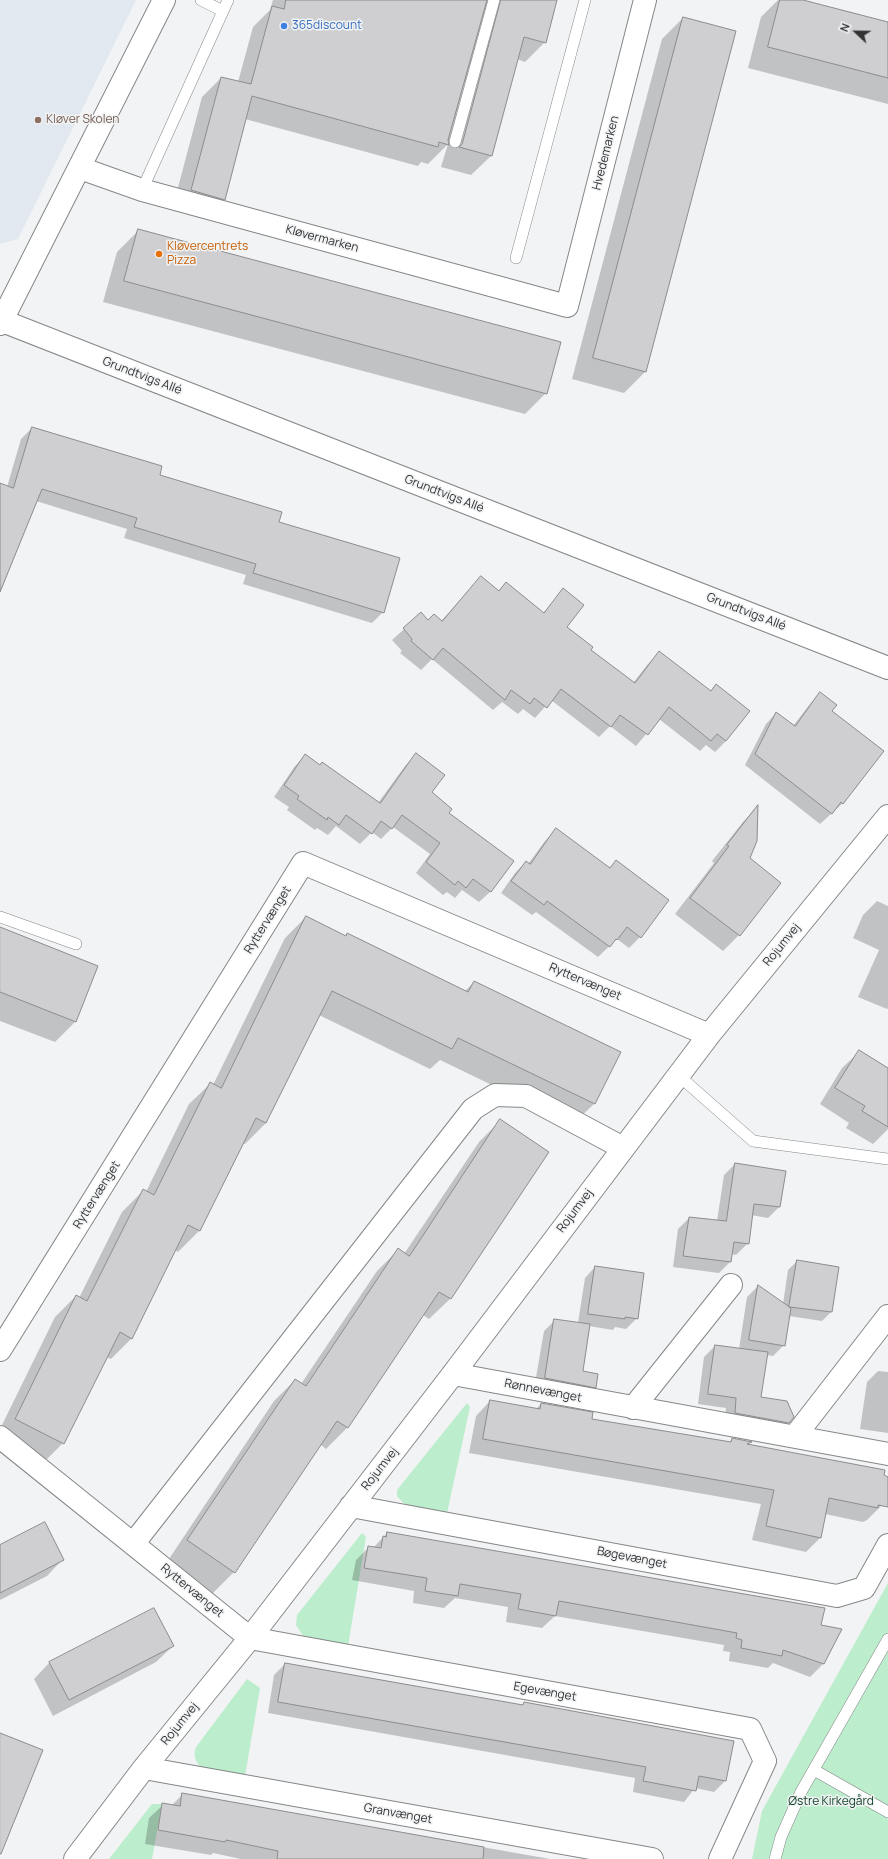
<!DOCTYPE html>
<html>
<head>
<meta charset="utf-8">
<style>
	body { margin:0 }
	#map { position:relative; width:888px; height:1859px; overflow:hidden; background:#f1f3f4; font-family:Manrope,sans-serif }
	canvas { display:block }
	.north { position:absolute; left:836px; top:12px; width:40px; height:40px; -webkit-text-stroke:3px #f1f3f4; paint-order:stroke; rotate:292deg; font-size:11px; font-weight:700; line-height:16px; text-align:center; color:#333334 }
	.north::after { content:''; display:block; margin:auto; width:14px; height:18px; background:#333334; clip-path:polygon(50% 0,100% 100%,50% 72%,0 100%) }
</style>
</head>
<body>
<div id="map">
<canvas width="888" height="1859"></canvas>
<div class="north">N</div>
</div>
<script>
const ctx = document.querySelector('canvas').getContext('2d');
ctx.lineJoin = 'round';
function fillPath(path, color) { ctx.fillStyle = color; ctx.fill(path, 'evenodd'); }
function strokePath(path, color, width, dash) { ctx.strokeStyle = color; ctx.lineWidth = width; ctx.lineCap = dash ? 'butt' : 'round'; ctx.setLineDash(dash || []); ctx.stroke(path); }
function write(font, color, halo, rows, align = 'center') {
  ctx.font = font + ' Manrope,sans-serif'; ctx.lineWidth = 3; ctx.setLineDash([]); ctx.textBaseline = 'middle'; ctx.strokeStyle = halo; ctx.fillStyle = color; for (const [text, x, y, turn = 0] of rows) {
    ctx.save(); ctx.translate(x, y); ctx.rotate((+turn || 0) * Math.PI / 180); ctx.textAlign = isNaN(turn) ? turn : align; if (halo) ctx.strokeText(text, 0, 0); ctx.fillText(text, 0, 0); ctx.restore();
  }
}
fillPath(new Path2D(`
	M0,0H136L18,239L0,244Z`), '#e1e8ef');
fillPath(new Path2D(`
	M467,1403L470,1407L447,1513L407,1507L397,1496V1490Z
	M362,1533L366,1537L348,1646L304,1637L296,1625L297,1615Z
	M888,1583V1859H752L762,1811Z
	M247,1679L260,1688L245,1776L201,1768C195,1760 193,1757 196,1747Z
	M152,1804H162L152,1859H109Z`), '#bcedcc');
fillPath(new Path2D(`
	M273,0H556L545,42L525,62L517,59L491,156L471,175L441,167L448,144L428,164L421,162L418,166L245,119L224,199L204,219L172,210L202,97L221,78L238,82L253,27L270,10Z
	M778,0H799L888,23V104L748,68L761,17Z
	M683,18L645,372L624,393L572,379L662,39Z
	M138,231L546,393L525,414L103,302L117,252Z
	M32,428L278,522L383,612L372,623L243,584L246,575L124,538L127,529L36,501L0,593V484L7,487L21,439Z
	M481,577L498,591L506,583L543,613L564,590L566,627L590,650L633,683L648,664L659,653L710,692L716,685L749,711L726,741L715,752L706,745L700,751L659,719L636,746L610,726L599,737L551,700L535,718L523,709L518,714L502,702L493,710L432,659L421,670L400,653L402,651L392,640L421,614L428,621H441Z
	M820,693L831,711L843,803L820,824L745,765L766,724L776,713L793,726L810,704Z
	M416,755L431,792L448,814L512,861L490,892L479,902L462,890L455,898L447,892L443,895L416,873L430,854L393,827L381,839L372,832L360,844L336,826L328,835L317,828L315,830L287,810L289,807L274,797L295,766L305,756L378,803L405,766Z
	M757,807L748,859L739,935L723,951L675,914L714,863L712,861L743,822Z
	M556,830L609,868L616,862L640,937L629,948L617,939L598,957L536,912L532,915L501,893L515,873L526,862L528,864L545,841Z
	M877,901L888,906V1008L887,1009L858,997L879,950L853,938L863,915Z
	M306,917L345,937L347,934L465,991L474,982L594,1104L573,1124L440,1060L430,1069L319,1015L266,1123L245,1144L243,1143L199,1231L178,1252L175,1250L132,1338L111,1359L106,1357L63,1443L42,1464L0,1429L55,1317L76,1296L79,1298L122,1212L143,1191L146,1192L189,1104L210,1084L213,1085L285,938Z
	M0,928L76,1021L55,1042L0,1021Z
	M859,1052L888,1070V1129L873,1144L846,1128L849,1123L820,1104L842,1068Z
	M500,1121L548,1153L450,1299L429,1319L423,1315L347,1428L326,1449L320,1444L234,1572L213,1593L167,1562L274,1401L295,1380L301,1384L377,1271L398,1250L404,1254L479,1142Z
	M735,1164L779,1207L768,1218L751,1215L748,1243L736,1255L731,1254L730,1262L719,1273L673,1267L678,1229L689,1218L717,1221L724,1175Z
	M797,1261L838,1268L831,1312L822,1321L789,1316L784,1345L773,1356L766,1355L760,1398L788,1422L777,1433L724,1424L726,1408L698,1404L704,1357L715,1346L739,1349L747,1297L758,1286L783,1304L788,1270Z
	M595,1267L637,1318L626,1329L615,1327L613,1330L589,1326L582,1372L596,1387L584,1398L534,1389L544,1331L555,1320L578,1323L585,1278Z
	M878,1371L888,1372V1433L860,1429L867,1382Z
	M490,1401L536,1409L541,1404L591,1420L729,1443L732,1439L750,1442L747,1445L883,1475L881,1506L867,1520L863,1522L825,1514L820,1538L806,1552L752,1540L761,1504L469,1453L476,1416Z
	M387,1533L820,1626L841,1630L823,1664L810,1677L773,1663L768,1668L729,1661L730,1652L723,1651L724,1645L555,1616L542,1628L506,1622L508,1607L455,1598L444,1608L413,1603L414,1591L352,1580L356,1560L369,1547H374Z
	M0,1546L63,1559L47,1576L0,1600Z
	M173,1646L156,1662L53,1716L34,1679L50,1662Z
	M285,1664L522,1706L524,1704L725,1781L714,1792L695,1788L684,1802L633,1792L635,1778L268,1713L274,1675Z
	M183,1794L550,1859H241L213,1853L211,1855L145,1844L149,1818L163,1805L171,1806Z`), '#0003');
const building = new Path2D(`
	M286,0H487L448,140L449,145L439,142L438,147L252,96L225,200L191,190L221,77L251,84L272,6L284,9Z
	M501,0H557L546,43L524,37L492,156L459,147L462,144Z
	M780,0H803L888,22V78L768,47Z
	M683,17L736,31L646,372L593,358Z
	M138,229L561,342L547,394L124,281Z
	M32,427L162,466L160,475L282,512L279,522L400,558L384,613L253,573L256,564L134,527L137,518L42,489L0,592V483L13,488Z
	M481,576L499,591L506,582L544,613L563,588L584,605L567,627L593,647L591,650L635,683L659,651L711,691L716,684L750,711L726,741L717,734L711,741L669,707L648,735L620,715L611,727L561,689L547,708L534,698L530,704L511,690L505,700L443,648L433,660L411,641L412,639L403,628L421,612L428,620L434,614L442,621Z
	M820,692L837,705L832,711L884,751L843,804L841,802L832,814L755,754L776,712L795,726Z
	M416,753L445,775L432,792L452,809L449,813L514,861L491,892L473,879L466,888L458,881L455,885L426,862L440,843L402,815L392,829L381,821L372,834L346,815L339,825L328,817L327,820L297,799L299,796L284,785L305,754L320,765L322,762L380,803Z
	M758,805L757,841L750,858L781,883L740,936L690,898L729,846L727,845Z
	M556,828L610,868L616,860L669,900L641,938L627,927L617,940L616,939L610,947L547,901L544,905L511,881L526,861L530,864Z
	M306,916L346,936L347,933L468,992L474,981L621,1052L595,1104L458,1038L452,1049L332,991L266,1123L256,1118L200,1231L188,1225L132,1339L120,1332L64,1444L15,1419L76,1295L87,1301L143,1189L154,1195L210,1082L221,1088Z
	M0,927L98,966L76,1022L0,992Z
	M859,1050L888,1068V1127L862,1111L865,1106L835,1088Z
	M500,1119L549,1152L451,1299L439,1292L348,1428L337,1421L235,1573L187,1540L295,1379L306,1386L398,1248L409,1256Z
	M735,1163L786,1171L780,1207L754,1204L749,1244L734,1242L731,1262L683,1256L689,1217L726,1221Z
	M797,1260L839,1267L832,1312L789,1307Z
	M595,1266L644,1273L638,1319L625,1317V1319L588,1314Z
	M758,1285L791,1308L785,1346L749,1340Z
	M554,1319L590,1324L583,1371L598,1374L596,1388L545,1378Z
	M715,1345L768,1352L761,1397L787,1401L794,1417L789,1423L735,1413L736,1398L708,1394Z
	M490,1400L540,1409L541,1403L593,1412L592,1419L731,1442L732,1438L752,1442L747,1444L885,1470L884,1475L888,1477V1507L878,1505V1508L829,1498L821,1538L766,1526L774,1490L483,1439Z
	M45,1522L64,1560L0,1593V1545Z
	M387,1532L825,1608L821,1625L842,1629L824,1664L783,1650L782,1656L741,1648L742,1640L736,1638L737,1633L559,1601L556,1616L518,1609L521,1594L460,1584L458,1596L425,1591L427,1578L364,1568L368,1546L381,1548L383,1536L386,1537Z
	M154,1608L174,1646L69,1700L49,1662Z
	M285,1663L523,1705L524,1702L734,1741L726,1781L699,1776L696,1791L643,1781L646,1767L278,1702Z
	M0,1733L43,1750L1,1854H0Z
	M182,1793L484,1847L483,1859H277L278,1851L226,1840L225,1842L158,1830L162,1803L180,1806Z`);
fillPath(building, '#cfcfd1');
strokePath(building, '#8c8c8d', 1);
const lane = new Path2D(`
	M201,0L223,11
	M455,142L494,0
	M142,190L228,0
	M516,258L585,0
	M0,917L76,944
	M678,1075L753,1141L888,1159
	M814,1770L888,1812
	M775,1859L781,1837L801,1792L888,1639`);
const street = new Path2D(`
	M80,168L142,190L567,306L645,0
	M0,324L164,0
	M0,1350L303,863L709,1035
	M453,1374L888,1454
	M633,1408L731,1285
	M795,1436L888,1316
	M0,1437L250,1638L750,1729L765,1761L720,1859
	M351,1506L837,1596L864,1588L888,1545
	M133,1544L473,1109L495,1095L526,1096L623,1148
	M144,1768L652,1859
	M75,1859L144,1768L250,1638L453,1374L709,1035L888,816`);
const secondary = new Path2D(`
	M0,320L888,668`);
strokePath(lane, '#858788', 12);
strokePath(street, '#858788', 24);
strokePath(secondary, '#858788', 24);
strokePath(lane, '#fff', 11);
strokePath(street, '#fff', 22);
strokePath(secondary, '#fff', 22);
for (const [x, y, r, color] of [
	[284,26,4,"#3f7fe0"],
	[38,120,4,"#8d6e63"],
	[159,254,4,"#e8710a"]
]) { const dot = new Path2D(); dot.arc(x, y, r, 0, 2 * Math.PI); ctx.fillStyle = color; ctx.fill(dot); strokePath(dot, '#f1f3f4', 1.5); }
write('12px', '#366cbe', '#f1f3f4', [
	["365discount",292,26]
], 'left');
write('12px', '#785e54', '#f1f3f4', [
	["Kløver Skolen",46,120]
], 'left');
write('12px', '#333334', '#f1f3f4', [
	["Hvedemarken",606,153,-76],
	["Kløvermarken",322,239,15],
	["Grundtvigs Allé",142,376,21],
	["Grundtvigs Allé",444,494,21],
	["Grundtvigs Allé",746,612,21],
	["Ryttervænget",268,920,-58],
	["Rojumvej",782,945,-51],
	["Ryttervænget",585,982,23],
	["Ryttervænget",97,1195,-58],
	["Rojumvej",575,1211,-53],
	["Rønnevænget",543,1391,11],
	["Rojumvej",380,1469,-52],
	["Bøgevænget",632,1558,11],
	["Ryttervænget",192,1591,39],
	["Egevænget",545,1692,10],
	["Rojumvej",180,1724,-51],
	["Granvænget",398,1814,10]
]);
write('12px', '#c56008', '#f1f3f4', [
	["Kløvercentrets",167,247],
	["Pizza",167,261]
], 'left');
write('12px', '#0d3f25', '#f1f3f4', [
	["Østre Kirkegård",831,1802]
]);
</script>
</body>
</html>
